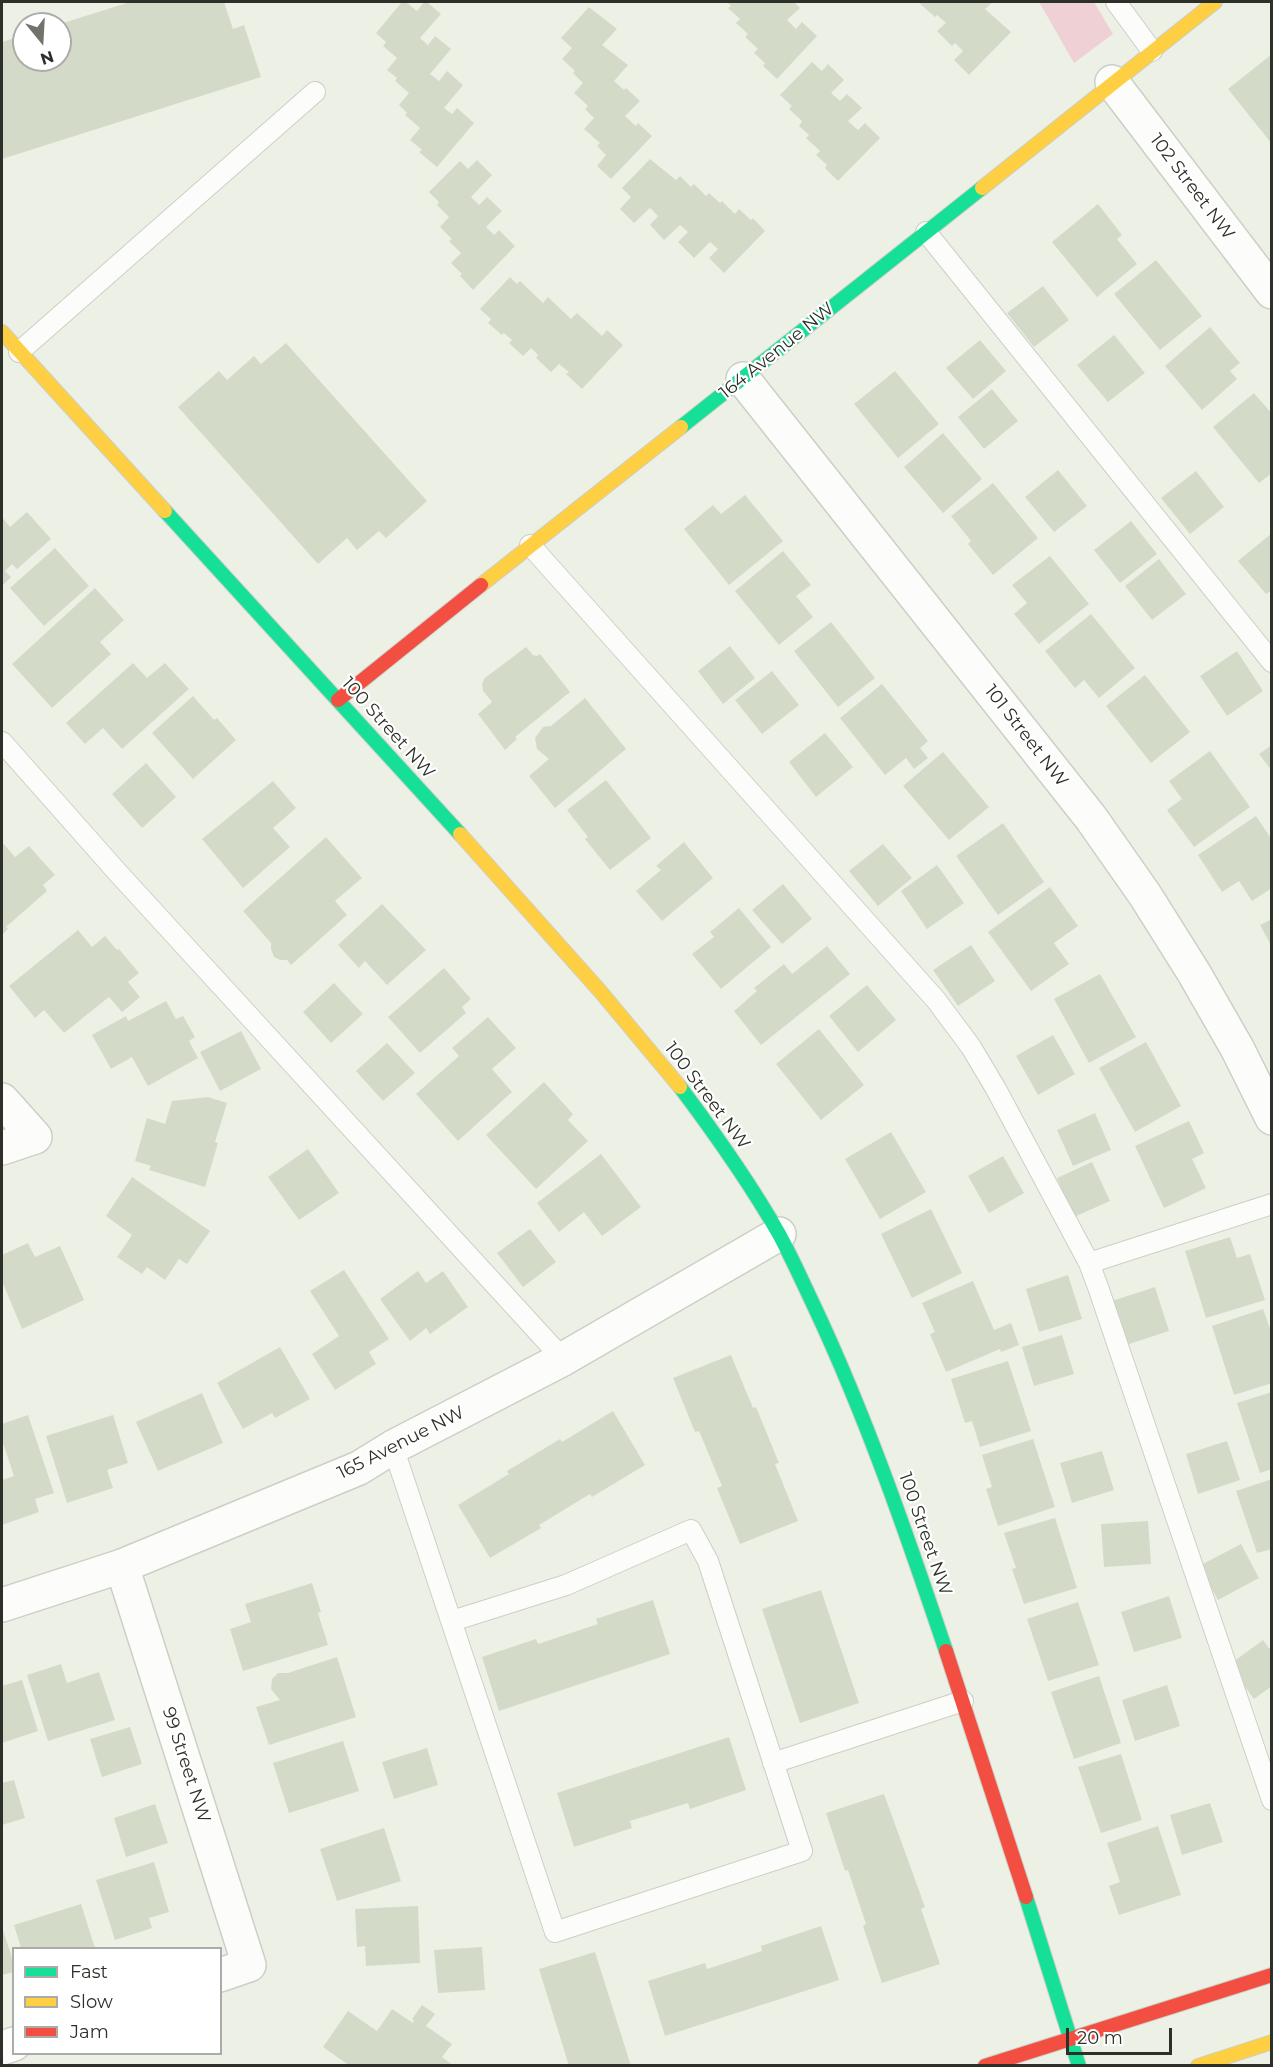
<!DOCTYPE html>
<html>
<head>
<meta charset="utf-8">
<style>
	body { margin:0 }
	#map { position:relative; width:1273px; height:2067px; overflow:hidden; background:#edf1e5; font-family:Montserrat,sans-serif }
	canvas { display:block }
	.frame { position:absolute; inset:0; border:3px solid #2d3028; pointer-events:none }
	.legend { position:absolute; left:12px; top:1947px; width:210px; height:108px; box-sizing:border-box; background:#fff; border:2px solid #abaca9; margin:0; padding:8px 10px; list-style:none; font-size:18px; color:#2d3028 }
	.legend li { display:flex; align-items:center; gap:12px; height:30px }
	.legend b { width:30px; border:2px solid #abaca9 }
	.north { position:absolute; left:12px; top:12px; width:60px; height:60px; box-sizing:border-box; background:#fff; border:2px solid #abaca9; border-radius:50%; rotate:162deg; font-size:16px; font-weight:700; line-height:24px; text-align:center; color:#2d3028 }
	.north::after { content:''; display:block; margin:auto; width:21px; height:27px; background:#70746a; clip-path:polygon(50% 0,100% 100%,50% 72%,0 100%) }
	.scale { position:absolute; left:1066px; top:2028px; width:106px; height:27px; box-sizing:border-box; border:3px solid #2d3028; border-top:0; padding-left:8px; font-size:18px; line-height:21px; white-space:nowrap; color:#2d3028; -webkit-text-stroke:4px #fff; paint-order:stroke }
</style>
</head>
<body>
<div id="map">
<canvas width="1273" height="2067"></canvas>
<div class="frame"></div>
<ul class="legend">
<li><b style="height:8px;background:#16e098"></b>Fast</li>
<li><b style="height:8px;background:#ffcf43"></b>Slow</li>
<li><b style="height:8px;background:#f24e42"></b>Jam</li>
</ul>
<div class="north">N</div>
<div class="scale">20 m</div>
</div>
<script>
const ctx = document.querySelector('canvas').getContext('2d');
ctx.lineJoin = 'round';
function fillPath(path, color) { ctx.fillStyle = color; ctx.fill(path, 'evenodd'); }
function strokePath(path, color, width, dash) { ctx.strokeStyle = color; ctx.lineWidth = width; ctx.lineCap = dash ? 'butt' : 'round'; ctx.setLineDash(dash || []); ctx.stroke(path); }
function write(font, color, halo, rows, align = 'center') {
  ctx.font = font + ' Montserrat,sans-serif'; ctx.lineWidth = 4.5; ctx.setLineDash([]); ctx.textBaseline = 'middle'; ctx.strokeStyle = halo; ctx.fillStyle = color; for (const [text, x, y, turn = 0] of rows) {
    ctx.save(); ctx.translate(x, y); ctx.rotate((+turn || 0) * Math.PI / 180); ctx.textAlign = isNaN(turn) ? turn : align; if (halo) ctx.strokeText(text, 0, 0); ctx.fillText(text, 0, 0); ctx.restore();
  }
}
fillPath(new Path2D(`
	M1039,2H1094L1113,34L1074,63Z`), '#efd1d5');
fillPath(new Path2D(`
	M130,2H224L233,29L244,25L261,77L2,159V42L24,35V60H60V24Z
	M402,2H406L417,11L424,2H427L441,14L420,38L428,45L435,36L451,49L430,74L439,81L447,71L463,85L444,108L452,114L457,108L474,123L437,167L419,152L422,150L410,140L420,128L405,115L407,113L399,105L409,93L395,81L397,78L387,70L397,58L383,46L386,42L376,33Z
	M727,2H794L800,8L787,20L796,29L802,22L817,36L777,79L763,66L765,63L754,53L758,49L745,37L748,34L736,23L740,19L728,8L731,6Z
	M918,2H993L985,9L1011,32L969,75L954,60L963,51L955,43L952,46L937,31L946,23L937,15L935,17Z
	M589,7L617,29L602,45L628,65L614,81L624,90L626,88L640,101L625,116L636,126L638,123L652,136L611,179L597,166L606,155L597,146L600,143L584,129L594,118L585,109L588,106L574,93L583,83L573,73L575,71L562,59L572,48L561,38Z
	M1272,54V144L1228,89Z
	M812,62L822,71L828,64L844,80L831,93L840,101L847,94L862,108L848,121L858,130L865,123L880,138L838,181L825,168L827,165L816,155L820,151L806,138L809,135L799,126L802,121L789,109L792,106L780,95Z
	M650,159L676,180L680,176L691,187L694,184L706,196L709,193L720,203L722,201L735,214L739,209L751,220L753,218L765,231L724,273L709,258L718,249L710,242L694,258L678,242L688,232L680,225L664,240L650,225L658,216L650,208L634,223L620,209L631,197L622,188Z
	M477,160L492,175L471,197L479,205L487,197L502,211L486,227L494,235L499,230L515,246L473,290L460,276L462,274L451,263L461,253L449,241L452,239L440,227L449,217L437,205L439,202L429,192L460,161L468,169Z
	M1098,204L1122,235L1117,239L1137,264L1097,297L1052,242Z
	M1156,260L1202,316L1160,350L1114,294Z
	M510,277L517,284L520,281L543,303L548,297L571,319L577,313L602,336L607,330L623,345L582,389L566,374L569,372L559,364L551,372L536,358L538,355L531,348L523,356L509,343L512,340L504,333L502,335L488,323L491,319L480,309Z
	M1043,286L1069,320L1034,347L1007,313Z
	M1210,327L1240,363L1230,371L1237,379L1202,410L1165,366Z
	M1114,335L1145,373L1108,402L1077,365Z
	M980,340L1006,371L973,399L946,368Z
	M286,343L427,501L386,538L379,531L357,550L347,538L318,564L178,407L219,371L227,380L254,356L261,364Z
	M895,371L939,424L898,458L854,404Z
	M992,389L1018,421L984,449L958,417Z
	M1254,393L1272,414V473L1259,483L1213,427Z
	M943,433L982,479L943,513L904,467Z
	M1058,470L1087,506L1054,532L1025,497Z
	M1196,471L1224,507L1190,534L1161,498Z
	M993,483L1038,538L993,575L968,544L971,541L951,516Z
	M745,495L783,541L729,585L684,529L713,505L721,514Z
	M27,512L51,539L17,569L12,564L5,571L11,577L2,586V517L10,527Z
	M1131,521L1157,554L1120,583L1094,550Z
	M1272,533V590L1266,594L1238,561Z
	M55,548L89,586L44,626L10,588Z
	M783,551L811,585L796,596L813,617L779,645L735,591Z
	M1050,556L1089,604L1039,644L1014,614L1027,603L1012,585Z
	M1159,559L1186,594L1152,620L1125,586Z
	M95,588L124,620L100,642L111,654L52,708L12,664Z
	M1091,614L1135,668L1099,698L1084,680L1075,688L1045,651Z
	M831,622L875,678L838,707L794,651Z
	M730,646L755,678L723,704L698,671Z
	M526,647L533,655L537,656L540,654L570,692L515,737L517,739L505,750L478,714L492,702L483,691L482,683L485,678Z
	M1237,651L1263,691L1227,716L1200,676Z
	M133,663L147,678L165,663L189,689L122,749L103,728L85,744L66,723Z
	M772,671L799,705L762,734L735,700Z
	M1145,675L1190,732L1151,763L1106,706Z
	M882,684L928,741L920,748L928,758L914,769L906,758L885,775L840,718Z
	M193,696L214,720L217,718L236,740L193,779L152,733Z
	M585,698L626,749L555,808L529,776L549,759L537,749L535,738L543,727L551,726Z
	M825,733L853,767L816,797L789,762Z
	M1272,745V771L1259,754Z
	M1210,751L1250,807L1194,847L1167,810L1182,799L1169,781Z
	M943,752L989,807L949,840L903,786Z
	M146,763L176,797L142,828L112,794Z
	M606,780L651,838L610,870L585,839L588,837L567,810Z
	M273,781L296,808L273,828L290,847L243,888L202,839Z
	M1256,816L1272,840V888L1252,901L1239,881L1222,892L1198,855Z
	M1003,823L1044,882L998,915L956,856Z
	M326,837L362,878L335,901L347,915L291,965L287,960H280L274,957L271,949V943L243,911Z
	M2,842L15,857L29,846L55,875L43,885L47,891L6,927L8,929L2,935Z
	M684,842L713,878L662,921L636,891L661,870L656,866Z
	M883,844L912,878L878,906L849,871Z
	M937,865L964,903L927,929L901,891Z
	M783,884L812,919L782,944L752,910Z
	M1050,887L1078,926L1054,943L1069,964L1031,991L988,932Z
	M382,904L426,950L387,985L365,961L359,968L338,945Z
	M739,908L771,947L721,989L692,954L714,937L710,932Z
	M1272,919V947L1260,925Z
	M78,930L92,947L105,936L117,950L119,949L139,973L128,982L140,997L122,1012L109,997L64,1033L44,1010L35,1018L9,986Z
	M971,945L995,981L958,1006L933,970Z
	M827,946L850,974L761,1045L734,1011L757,991L754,988L784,964L792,974Z
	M444,968L471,999L462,1007L466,1013L420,1053L388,1017Z
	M1100,974L1136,1037L1089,1063L1054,999Z
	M334,983L363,1014L331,1043L303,1012Z
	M867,985L896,1020L858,1052L829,1016Z
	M166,1001L176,1019L183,1016L195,1037L189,1041L198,1058L148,1086L132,1057L111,1069L92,1035L126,1016L128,1021Z
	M488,1017L516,1048L492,1069L512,1092L458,1141L416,1094L459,1056L452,1048Z
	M819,1029L864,1085L821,1120L776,1064Z
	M241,1031L261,1069L220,1091L200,1052Z
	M1053,1035L1075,1074L1038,1095L1016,1056Z
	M1146,1042L1181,1106L1135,1132L1099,1068Z
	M387,1043L415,1073L383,1101L356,1071Z
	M544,1082L573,1114L568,1120L588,1141L536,1189L486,1135Z
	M208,1097L227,1103L215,1142L218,1143L205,1187L149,1170L151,1166L135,1161L147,1118L165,1124L172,1101Z
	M1095,1113L1111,1150L1073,1166L1057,1130Z
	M1189,1121L1204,1153L1192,1159L1206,1188L1164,1208L1135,1146Z
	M891,1132L926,1192L880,1219L845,1159Z
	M308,1149L339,1193L299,1220L268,1177Z
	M601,1154L641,1207L602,1236L584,1212L559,1232L537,1203Z
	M1003,1156L1024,1193L989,1213L968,1176Z
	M1092,1162L1110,1201L1074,1217L1057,1178Z
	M132,1177L210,1231L187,1264L179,1259L165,1280L147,1267L142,1274L117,1257L132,1235L106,1216Z
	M931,1209L962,1273L912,1298L881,1234Z
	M530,1229L556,1262L523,1287L497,1253Z
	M1230,1237L1237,1258L1250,1254L1265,1300L1206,1318L1185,1251Z
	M28,1243L35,1257L60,1246L84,1300L22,1329L2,1281V1255Z
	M344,1270L389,1339L369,1352L376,1364L335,1390L312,1354L339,1336L310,1291Z
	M418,1271L426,1283L443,1271L468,1307L430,1334L426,1328L410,1341L380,1299Z
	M1068,1275L1082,1319L1039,1332L1026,1289Z
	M973,1281L994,1330L1011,1323L1019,1345L1001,1352L1000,1349L946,1372L930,1334L935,1332L922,1303Z
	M1155,1287L1169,1331L1126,1345L1112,1301Z
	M1263,1309L1272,1334V1383L1234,1395L1212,1326Z
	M1062,1335L1074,1374L1034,1386L1022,1347Z
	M280,1347L310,1399L275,1418L272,1413L243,1429L217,1383Z
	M731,1355L753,1408L756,1407L779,1463L775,1464L798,1521L740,1544L717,1488L722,1486L699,1431L695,1432L673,1378Z
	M1008,1361L1031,1431L980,1447L972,1421L965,1423L951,1379Z
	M1272,1392V1469L1260,1473L1237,1403Z
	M202,1393L223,1443L158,1471L136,1422Z
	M613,1411L645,1465L592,1497L590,1494L539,1525L541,1528L490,1558L458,1505L509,1474L507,1471L560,1439L562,1442Z
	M28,1415L54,1493L35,1499L39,1512L2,1525V1480L14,1476L2,1440V1424Z
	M113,1415L128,1463L107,1470L113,1488L67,1503L46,1436Z
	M1033,1439L1055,1507L998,1526L986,1489L992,1487L982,1455Z
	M1227,1441L1240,1480L1198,1494L1186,1454Z
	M1102,1451L1114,1490L1072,1503L1060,1463Z
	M1272,1479V1549L1257,1553L1236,1491Z
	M1055,1518L1077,1588L1024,1604L1012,1569L1016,1568L1004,1533Z
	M1148,1521L1151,1564L1104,1567L1101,1524Z
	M1241,1544L1259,1578L1218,1600L1199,1566Z
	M312,1583L321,1612L318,1613L328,1645L243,1671L230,1629L251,1622L245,1604Z
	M821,1590L859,1703L800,1723L762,1609Z
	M1169,1596L1182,1638L1134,1652L1121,1612Z
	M653,1600L670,1654L499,1711L482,1657L536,1639L538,1644L598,1624L596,1619Z
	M1078,1602L1099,1665L1048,1681L1027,1619Z
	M1263,1640L1272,1652V1686L1254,1699L1229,1665Z
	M337,1657L356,1717L269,1745L256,1707L280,1700L271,1689L272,1679L278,1673H288Z
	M61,1664L67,1683L99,1672L115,1720L48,1741L27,1675Z
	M1099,1676L1121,1743L1074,1759L1051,1692Z
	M22,1680L38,1731L2,1743V1686Z
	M1167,1685L1180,1726L1135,1741L1122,1700Z
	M130,1727L142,1764L102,1777L90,1739Z
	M729,1737L746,1790L690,1809L688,1803L630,1821L632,1828L574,1847L557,1793Z
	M343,1741L359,1791L289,1813L273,1763Z
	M427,1748L438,1785L394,1799L382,1762Z
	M1121,1754L1142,1820L1101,1833L1078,1767Z
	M14,1780L25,1818L2,1825V1783Z
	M884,1794L925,1907L921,1909L940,1964L882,1983L863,1926L866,1924L848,1870L845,1871L826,1813Z
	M1210,1803L1223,1842L1182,1855L1170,1815Z
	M155,1804L168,1843L126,1857L114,1818Z
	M1158,1826L1181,1895L1119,1915L1109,1886L1120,1882L1107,1843Z
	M384,1828L401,1881L337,1901L320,1849Z
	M154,1862L169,1912L149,1918L152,1928L115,1940L96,1880Z
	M81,1904L95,1948H21L14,1925Z
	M418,1906L420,1963L366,1966L365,1946L357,1947L355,1909Z
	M821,1926L839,1980L665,2036L648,1981L705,1963L707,1969L762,1951L761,1946Z
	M2,1927L14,1964V1972L2,1975Z
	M482,1947L485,1990L438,1993L434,1950Z
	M595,1952L631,2066H569L539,1969Z
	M422,2005L435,2014L426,2026L452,2044L442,2057L454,2066H350L323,2047L348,2011L377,2031L392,2009L413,2023L414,2020L412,2019Z`), '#d4dac8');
const lane = new Path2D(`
	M1116,2L1152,51
	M926,232L1272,662
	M19,352L315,92
	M530,545L936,1000L971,1047L996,1089L1089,1263L1098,1287L1272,1800
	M2,742L119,874L563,1359
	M1089,1263L1272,1204
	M393,1447L555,1932L802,1851L708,1561L691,1530L566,1585L452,1621
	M773,1763L963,1701`);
const street = new Path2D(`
	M1112,82L1272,292
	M743,379L1091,818L1145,895L1194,973L1237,1048L1272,1118
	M2,1100L35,1137L2,1148
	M122,1566L249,1965L220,1975
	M2,1605L122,1566L359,1468L393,1447L563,1359L779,1234
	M2,2048L14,2044`);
const fast = new Path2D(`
	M681,427L982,188
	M165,511L460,834
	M680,1087C716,1135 750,1183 779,1234C792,1258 803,1283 815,1308C867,1419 907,1535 946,1651
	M1026,1897L1079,2066`);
const slow = new Path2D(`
	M982,188L1215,2
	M2,332L165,511
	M481,585L681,427
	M460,834L600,991L680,1087
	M1198,2066L1272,2042`);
const jam = new Path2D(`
	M338,700L481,585
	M946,1651L1026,1897
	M985,2066L1272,1975`);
strokePath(lane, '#cbcfc6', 22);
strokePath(street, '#cbcfc6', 36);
strokePath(fast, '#cbcfc6', 16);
strokePath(slow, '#cbcfc6', 16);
strokePath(jam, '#cbcfc6', 16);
strokePath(lane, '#fcfdfb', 20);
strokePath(street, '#fcfdfb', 33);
strokePath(fast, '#16e098', 14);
strokePath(slow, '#ffcf43', 14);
strokePath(jam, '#f24e42', 14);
write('18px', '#2d3028', '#fff', [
	["102 Street NW",1192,187,53],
	["164 Avenue NW",777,351,-39],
	["100 Street NW",388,728,48],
	["101 Street NW",1026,736,52],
	["100 Street NW",707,1096,53],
	["165 Avenue NW",401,1443,-27],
	["100 Street NW",925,1534,71],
	["99 Street NW",186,1765,72]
]);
</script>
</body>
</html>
